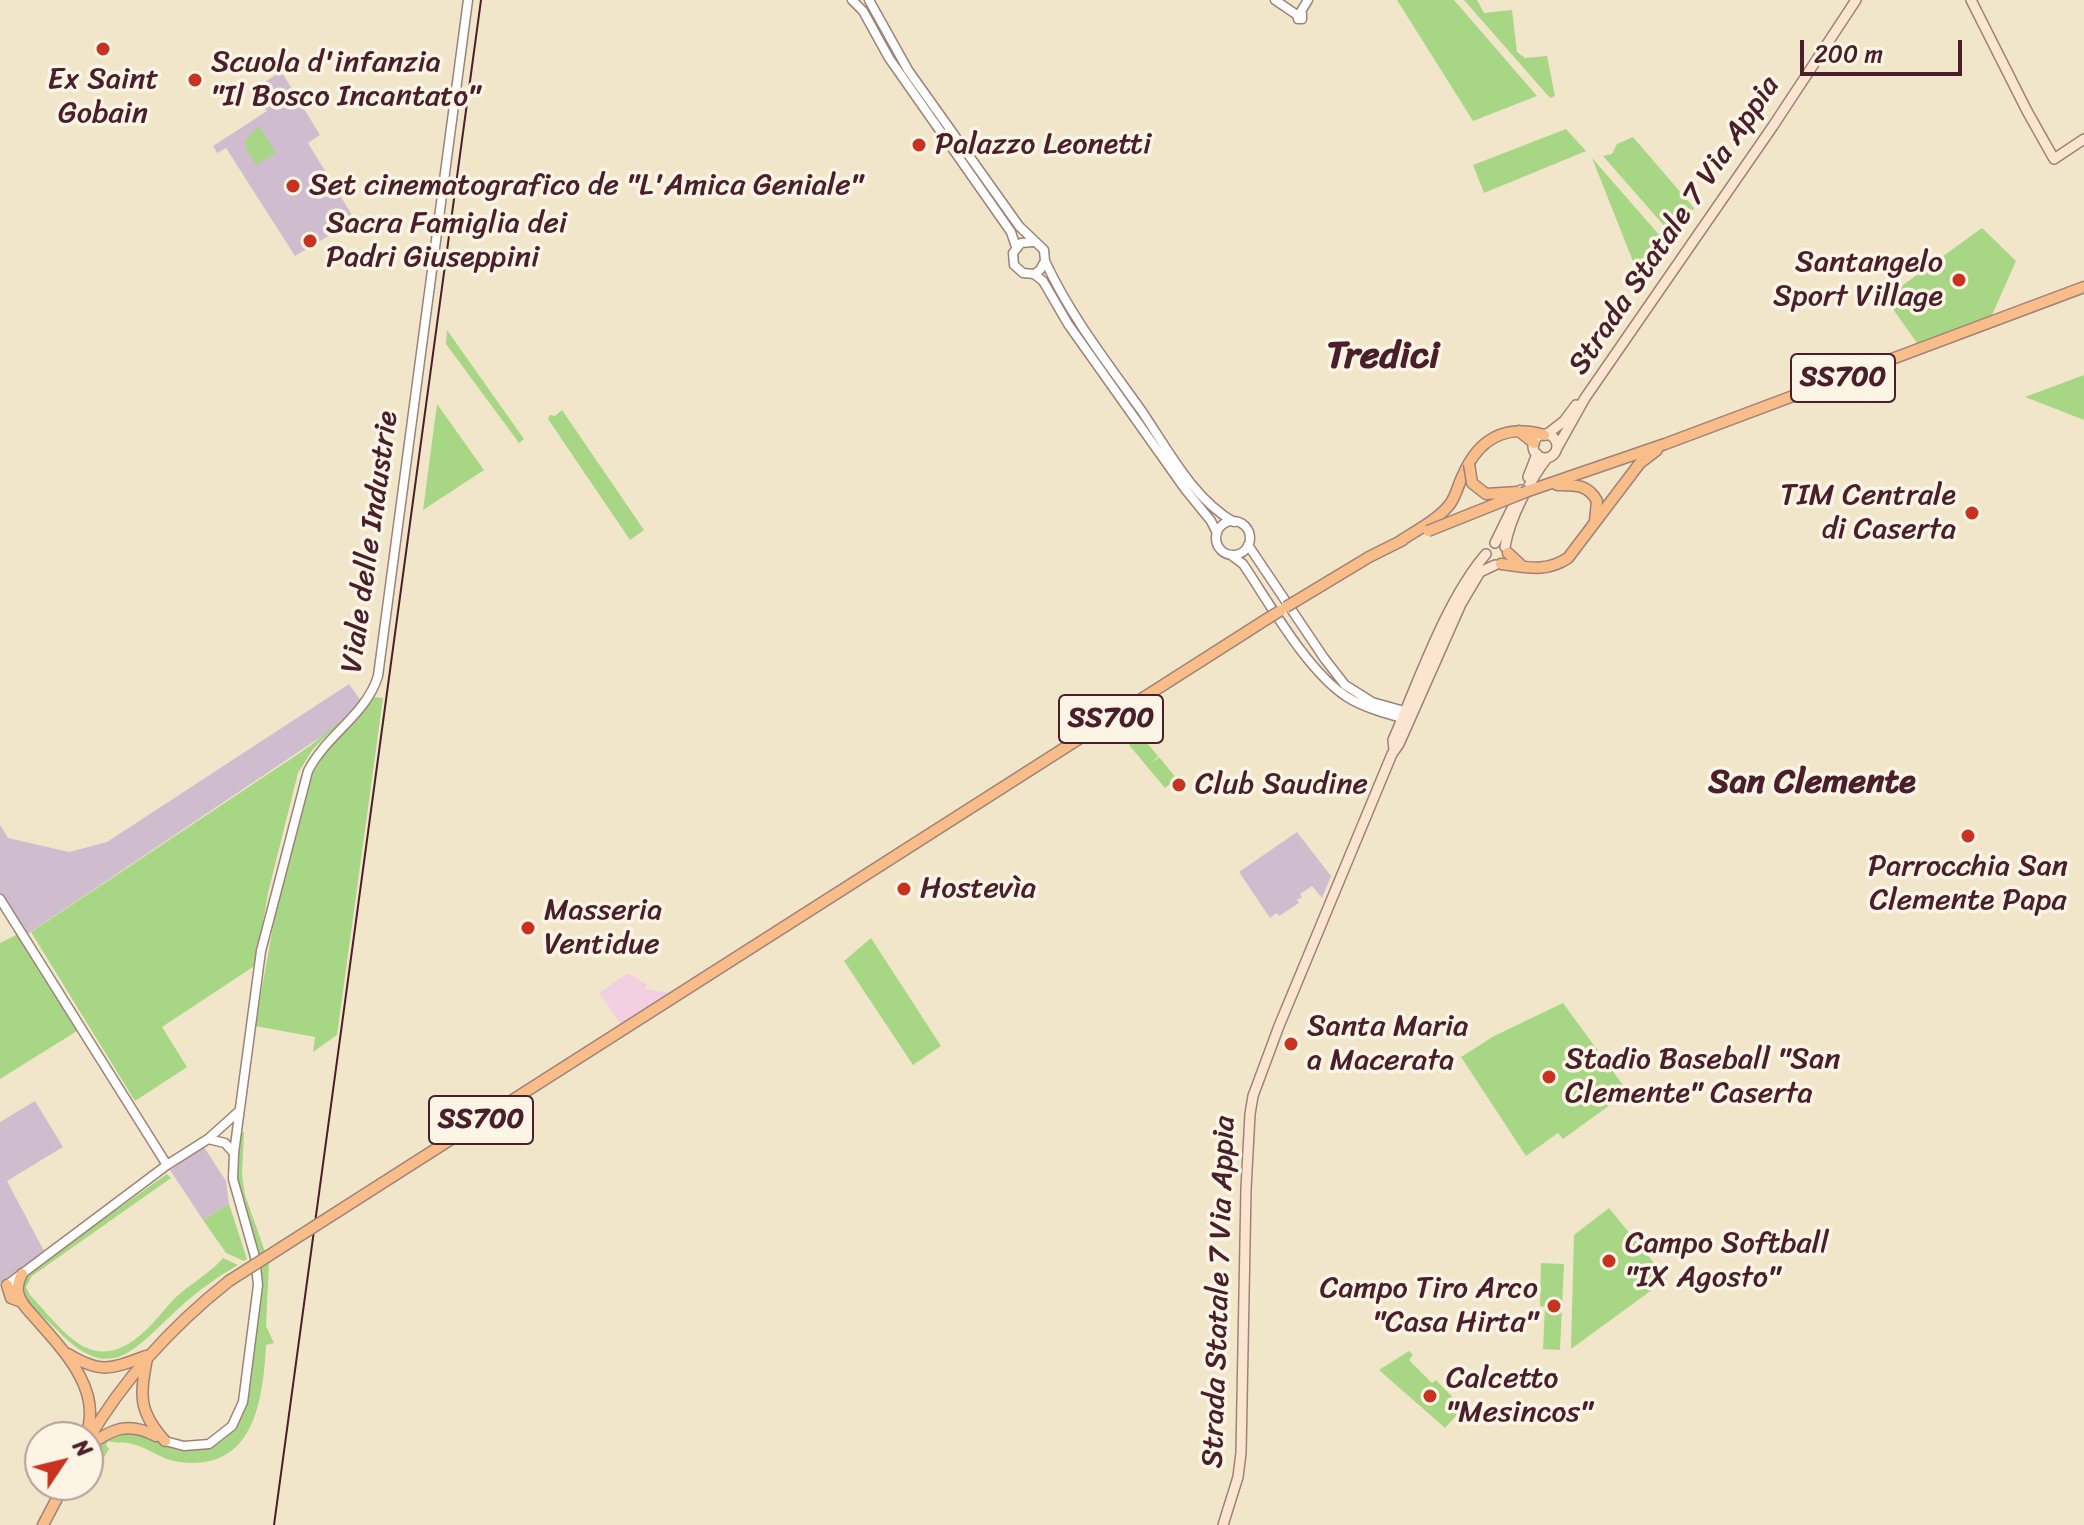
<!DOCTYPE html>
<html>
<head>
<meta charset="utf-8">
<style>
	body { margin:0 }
	#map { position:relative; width:2084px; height:1525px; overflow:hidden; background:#f2e6ca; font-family:Sriracha,sans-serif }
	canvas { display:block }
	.north { position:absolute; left:24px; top:1421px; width:80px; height:80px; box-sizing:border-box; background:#fcf5e5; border:2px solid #b59f9b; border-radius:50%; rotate:55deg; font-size:22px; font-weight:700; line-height:32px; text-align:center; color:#4a1f2b }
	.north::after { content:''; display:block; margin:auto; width:28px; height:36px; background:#c8321e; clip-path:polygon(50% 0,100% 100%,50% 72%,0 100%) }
	.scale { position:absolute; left:1800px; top:40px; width:162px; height:36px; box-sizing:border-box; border:4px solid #4a1f2b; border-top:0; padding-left:10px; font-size:24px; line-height:28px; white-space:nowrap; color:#4a1f2b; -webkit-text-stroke:6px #fcf5e5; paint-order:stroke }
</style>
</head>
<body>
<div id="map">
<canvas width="2084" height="1525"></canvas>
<div class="north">N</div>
<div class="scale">200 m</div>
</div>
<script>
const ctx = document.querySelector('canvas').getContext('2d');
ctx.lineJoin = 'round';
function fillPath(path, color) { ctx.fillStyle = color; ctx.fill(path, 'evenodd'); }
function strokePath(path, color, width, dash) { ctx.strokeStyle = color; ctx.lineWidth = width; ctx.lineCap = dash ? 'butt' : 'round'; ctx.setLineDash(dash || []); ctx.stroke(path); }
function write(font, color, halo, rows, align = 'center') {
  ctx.font = font + ' Sriracha,sans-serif'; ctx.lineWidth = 7; ctx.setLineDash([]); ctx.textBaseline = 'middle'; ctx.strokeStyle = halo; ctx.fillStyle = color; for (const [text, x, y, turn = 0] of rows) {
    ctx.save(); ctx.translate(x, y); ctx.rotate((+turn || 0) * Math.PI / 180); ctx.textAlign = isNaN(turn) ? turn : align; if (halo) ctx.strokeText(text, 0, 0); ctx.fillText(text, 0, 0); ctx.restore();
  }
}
fillPath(new Path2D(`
	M628,973L647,985L645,989L671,993L623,1024L620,1023L599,993Z`), '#f2cfe1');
fillPath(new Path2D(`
	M281,71L320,135L308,143L355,220L295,256L226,148L217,153L213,146L267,111L253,90Z
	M349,684L361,701L331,730L26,935L0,893V825L8,838L69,852L107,842Z
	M1297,832L1331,876L1322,898L1312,886L1300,894L1302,897L1297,900L1299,903L1279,916L1277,913L1270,918L1239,872Z
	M35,1101L63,1147L7,1181L44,1251L0,1283V1122Z
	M204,1147L226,1181L229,1204L203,1220L170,1170Z`), '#cfbdcf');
fillPath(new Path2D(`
	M1397,0H1454L1537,96L1473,121Z
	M1464,0H1477L1484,13L1512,10L1517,52L1525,58L1547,56L1555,96L1550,98Z
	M259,126L276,153L256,165L247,151L245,140Z
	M1566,129L1586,151L1484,193L1473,165Z
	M1633,137L1694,208L1674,237L1603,156L1612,154L1617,144Z
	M1592,158L1668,245L1642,284Z
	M1982,228L2016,261L1992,315L1917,343L1885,298Z
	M447,330L524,439L519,443L446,344Z
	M2084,375V420L2025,397Z
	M437,404L484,470L423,510Z
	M562,410L644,530L630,540L548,419L550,415L555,416Z
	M374,697L383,698L337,1035L313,1052L315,1037L255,1026L275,916L313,773L328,749Z
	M352,711L313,749L298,773L268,893L256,965L162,1027L187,1067L135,1101L31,932L310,746Z
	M1140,735L1158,756L1151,763L1159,757L1177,779L1165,788L1129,745Z
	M18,934L77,1031L0,1079V943Z
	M871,938L941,1046L913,1065L844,961Z
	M1563,1003L1628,1092L1563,1139L1558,1133L1526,1156L1461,1057L1494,1036Z
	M244,1132L242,1175L245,1195L269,1263L266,1326L274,1343L266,1345C263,1401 254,1472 179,1462C162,1460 149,1448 132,1444C124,1441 116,1444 108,1441L106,1445L109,1449L88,1485C88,1450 97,1443 127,1428C176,1445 219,1472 245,1408L263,1284L259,1255L238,1185L236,1165L239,1133Z
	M167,1174L171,1178L32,1276L26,1287L30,1295C66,1333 93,1379 145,1331C156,1321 164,1309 175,1298C190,1284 209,1274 223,1258L238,1265C217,1277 196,1292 178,1309C133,1350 111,1386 57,1330C43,1315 22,1302 23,1281L33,1269Z
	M229,1204L247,1259L244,1261L226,1253L203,1220Z
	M1609,1208L1667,1279L1571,1349L1574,1235Z
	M1541,1263L1564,1264L1560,1350L1543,1349L1545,1307L1540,1306Z
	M1409,1351L1413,1355L1409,1360L1432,1383L1436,1380L1463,1408L1445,1428L1379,1370Z`), '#a7d785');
const tertiary = new Path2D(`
	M852,0L863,11L889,58L1011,232L1016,247
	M869,0L908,70L1019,226L1044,250L1045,261L1040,270L1034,274L1023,273L1014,265L1013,253L1021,243L1033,242
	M1275,0L1297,15
	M1300,13L1308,0
	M1297,14H1302V19H1298Z
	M1045,261C1070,315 1106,361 1141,410C1167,448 1193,499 1234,522
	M1034,274L1043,281L1068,324L1185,489L1211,521L1217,533
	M1216 538a17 17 0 1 1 34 0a17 17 0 1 1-34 0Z
	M1248,545L1324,658L1345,685L1372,702L1408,712
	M1231,555L1243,564C1270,604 1307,671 1347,697C1365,708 1385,713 1405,719
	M0,899L167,1165
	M208,1139L225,1143L234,1153
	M7,1285L167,1165L208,1139L238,1112
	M165,1441L184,1446L209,1444L232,1426L243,1402L258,1285L255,1257L233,1179L234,1153L261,951L308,771C327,734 366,715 378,676L468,0`);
const secondary = new Path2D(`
	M1971,0L2027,111L2054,159L2084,139
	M1533 446a12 12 0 1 1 24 0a12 12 0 1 1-24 0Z
	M1546,435L1564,421L1576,405
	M1557,448L1585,398L1773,126L1856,0
	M1528,477L1537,454
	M1495,543L1521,490
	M1505,547C1510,517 1529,482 1547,458
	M1394,750L1393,740C1418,683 1446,600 1486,554
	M1223,1525L1238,1477L1241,1453L1246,1189L1250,1114L1253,1096L1279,1026L1392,754L1399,744L1461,604L1480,572L1495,565`);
const trunk = new Path2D(`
	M1519,431L1534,443
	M1557,485C1575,485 1588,484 1597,501L1595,521
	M1528,491L1665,444L2084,287
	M1399,542C1415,531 1438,520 1450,504C1456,496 1458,485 1463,475C1478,440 1505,423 1544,435
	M1508,553L1521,565
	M1501,564C1527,567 1545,573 1568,558L1640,463L1657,450
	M1296,601L1369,557L1403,540
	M395,1175L1270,617
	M22,1274C19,1280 17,1286 18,1292C20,1303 29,1311 36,1319C63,1350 103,1390 86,1435
	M7,1285L11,1298L22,1302
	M68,1354C101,1374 111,1369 146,1356
	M147,1358C140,1396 138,1411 165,1441
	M88,1440C125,1377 171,1327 229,1281
	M88,1446C112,1429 128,1421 156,1436
	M43,1525L64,1485`);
strokePath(tertiary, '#9e827a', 11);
strokePath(secondary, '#9e827a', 12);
strokePath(trunk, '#9e827a', 13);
strokePath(tertiary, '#fff', 8);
strokePath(secondary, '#fce5d0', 9);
strokePath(trunk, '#f8bd89', 10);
strokePath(new Path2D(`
	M274,1525L481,0`), '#4a1f2b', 2);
const trunkBridge = new Path2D(`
	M1469,464L1472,483L1486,494L1518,492
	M1428,531L1528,491
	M1286,607L1296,601
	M1270,617L1280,611
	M229,1281L395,1175`);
strokePath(trunkBridge, '#9e827a', 13, []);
strokePath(trunkBridge, '#f8bd89', 10);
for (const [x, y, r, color] of [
	[103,49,8,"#c8321e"],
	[195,80,8,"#c8321e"],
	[919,145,8,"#c8321e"],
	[293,186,8,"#c8321e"],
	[310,241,8,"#c8321e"],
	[1959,280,8,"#c8321e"],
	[1972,513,8,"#c8321e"],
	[1179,785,8,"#c8321e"],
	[1968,836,8,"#c8321e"],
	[904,889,8,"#c8321e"],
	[528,928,8,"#c8321e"],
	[1291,1044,8,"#c8321e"],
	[1549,1077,8,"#c8321e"],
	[1609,1261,8,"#c8321e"],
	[1554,1306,8,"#c8321e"],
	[1430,1396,8,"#c8321e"]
]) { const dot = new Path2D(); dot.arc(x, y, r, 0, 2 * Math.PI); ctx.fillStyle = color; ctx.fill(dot); strokePath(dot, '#fcf5e5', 3); }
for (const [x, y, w] of [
	[1843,378,104],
	[1111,719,104],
	[481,1120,104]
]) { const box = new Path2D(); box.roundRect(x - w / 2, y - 24, w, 48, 6); ctx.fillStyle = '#fcf5e5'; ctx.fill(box); strokePath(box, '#4a1f2b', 2); }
write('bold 28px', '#4a1f2b', null, [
	["SS700",1843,378],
	["SS700",1111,719],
	["SS700",481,1120]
]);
write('30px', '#4a1f2b', '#fcf5e5', [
	["Scuola d'infanzia",211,63],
	["\"Il Bosco Incantato\"",211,97],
	["Ex Saint",103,80,"center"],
	["Gobain",103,114,"center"],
	["Palazzo Leonetti",935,145],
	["Set cinematografico de \"L'Amica Geniale\"",309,186],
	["Sacra Famiglia dei",326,224],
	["Padri Giuseppini",326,258],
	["Santangelo",1943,263,"right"],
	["Sport Village",1943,297,"right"],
	["TIM Centrale",1956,496,"right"],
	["di Caserta",1956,530,"right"],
	["Club Saudine",1195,785],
	["Parrocchia San",1968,867,"center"],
	["Clemente Papa",1968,901,"center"],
	["Hostevìa",920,889],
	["Masseria",544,911],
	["Ventidue",544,945],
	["Santa Maria",1307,1027],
	["a Macerata",1307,1061],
	["Stadio Baseball \"San",1565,1060],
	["Clemente\" Caserta",1565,1094],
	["Campo Softball",1625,1244],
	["\"IX Agosto\"",1625,1278],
	["Campo Tiro Arco",1538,1289,"right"],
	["\"Casa Hirta\"",1538,1323,"right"],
	["Calcetto",1446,1379],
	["\"Mesincos\"",1446,1413]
], 'left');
write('30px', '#4a1f2b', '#fcf5e5', [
	["Strada Statale 7 Via Appia",1675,226,-56],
	["Viale delle Industrie",371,542,-82],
	["Strada Statale 7 Via Appia",1220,1292,-88]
]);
write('bold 34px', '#4a1f2b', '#fcf5e5', [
	["San Clemente",1812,783]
]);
write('bold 38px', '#4a1f2b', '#fcf5e5', [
	["Tredici",1383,357]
]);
</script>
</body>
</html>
